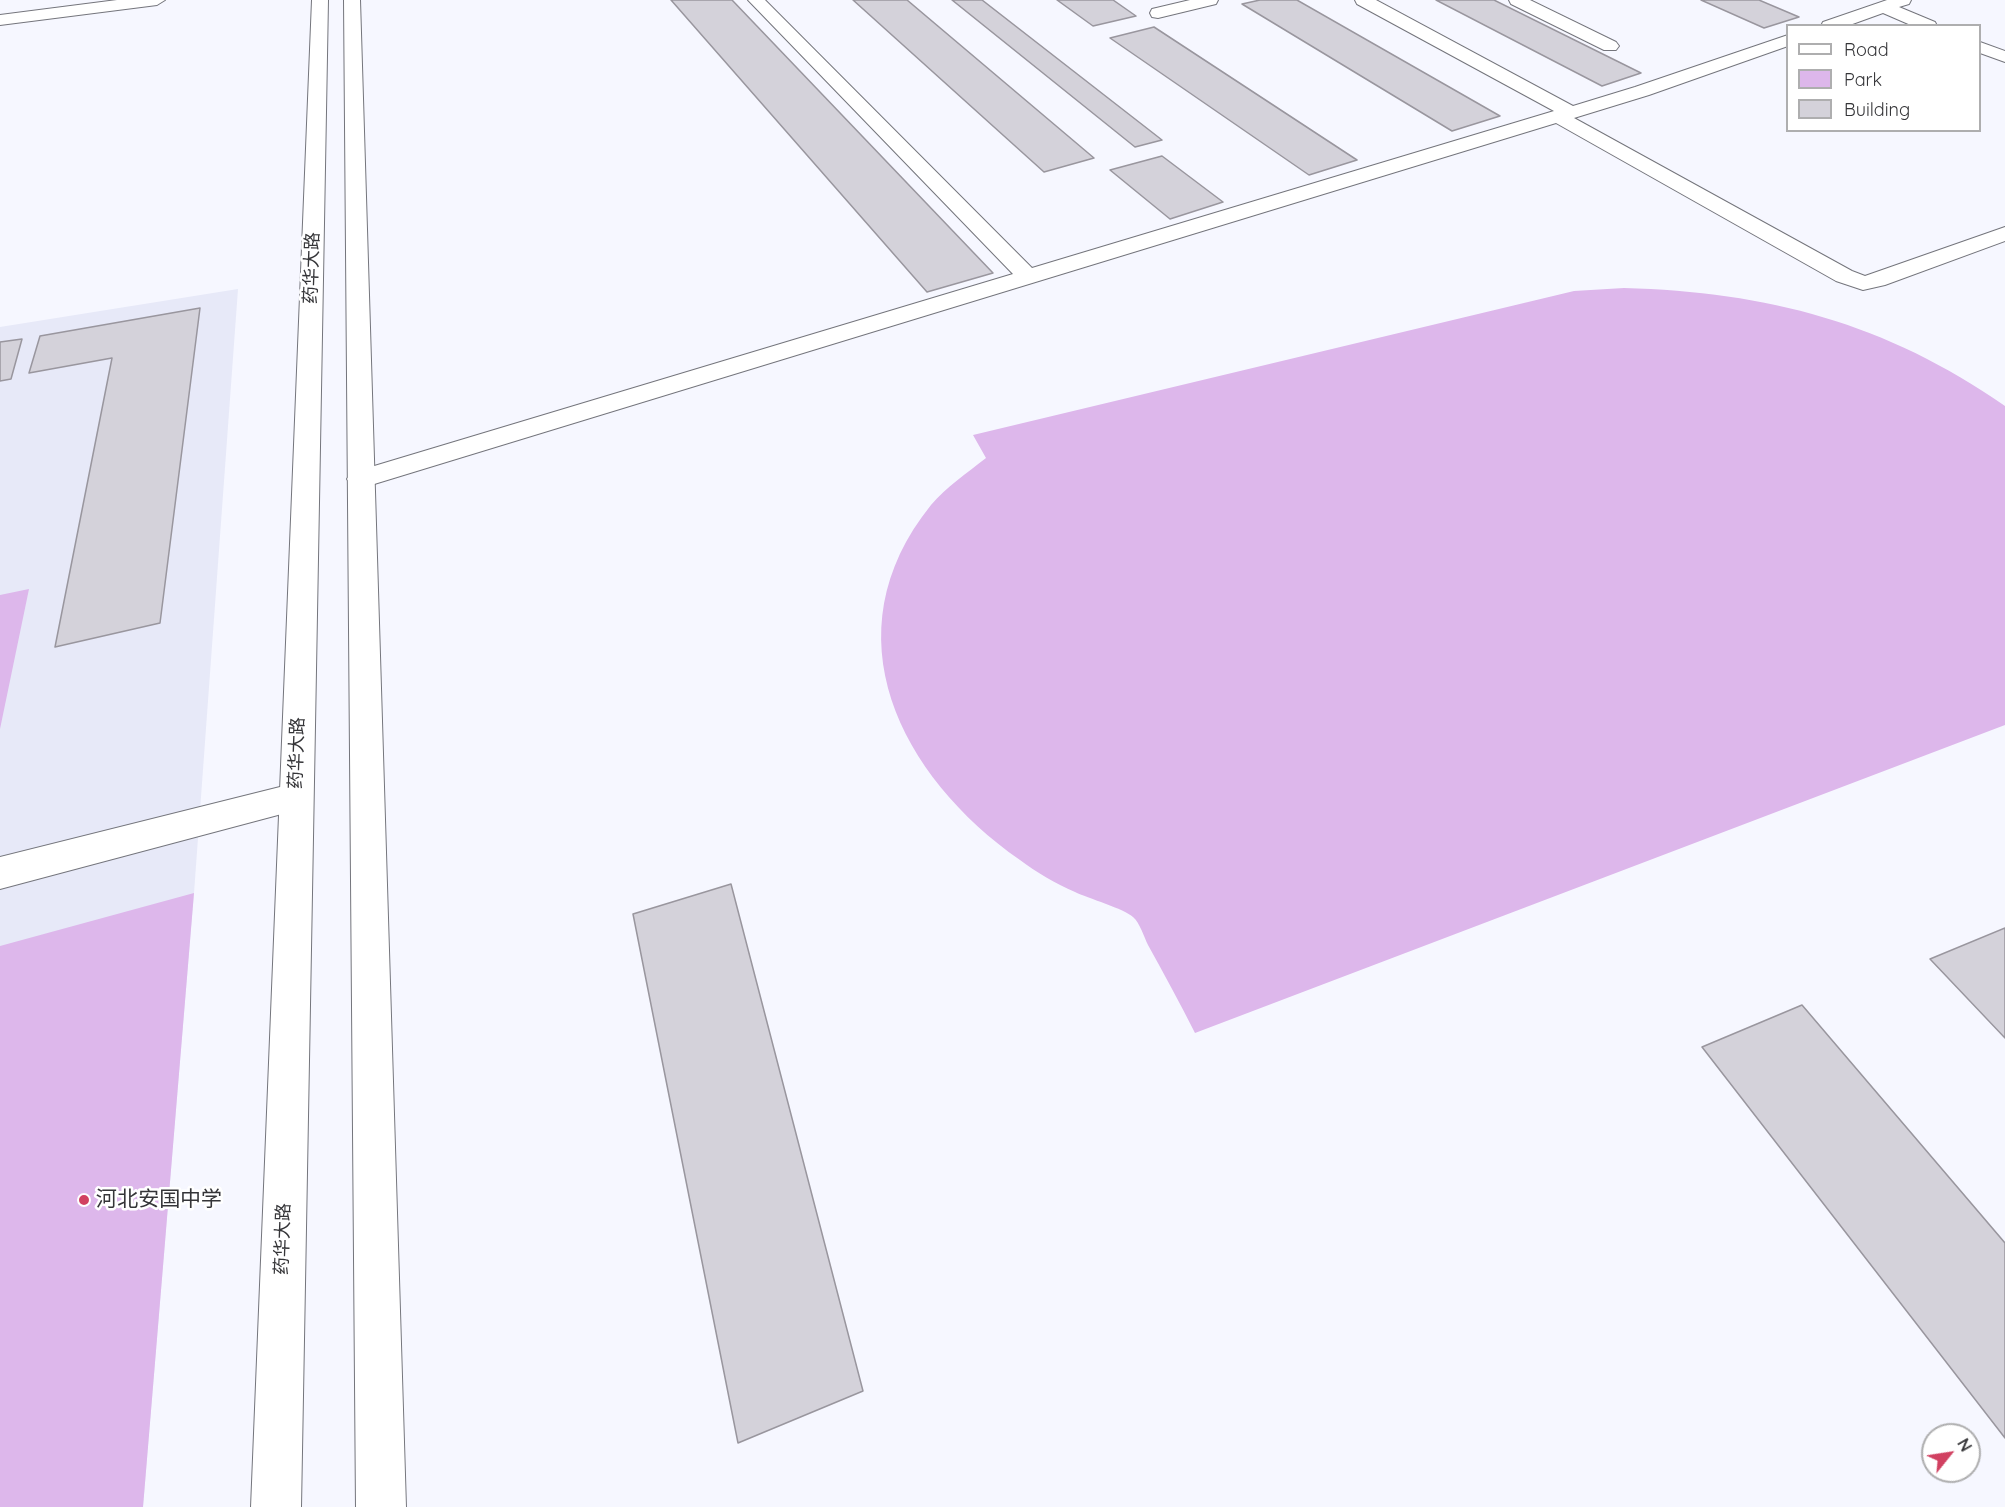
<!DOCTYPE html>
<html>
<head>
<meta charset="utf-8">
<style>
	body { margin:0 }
	#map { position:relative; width:2005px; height:1507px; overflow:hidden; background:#f6f7ff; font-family:Quicksand,sans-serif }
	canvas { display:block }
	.legend { position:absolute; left:1786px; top:24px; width:195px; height:108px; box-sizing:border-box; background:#fff; border:2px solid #aeaeaf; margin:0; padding:8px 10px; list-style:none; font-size:18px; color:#353538 }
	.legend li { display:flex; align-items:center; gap:12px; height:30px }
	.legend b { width:30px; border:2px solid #aeaeaf }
	.north { position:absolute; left:1921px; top:1423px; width:60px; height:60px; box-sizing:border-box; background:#fff; border:2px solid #aeaeaf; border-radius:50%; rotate:60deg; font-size:16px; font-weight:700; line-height:24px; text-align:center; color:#353538 }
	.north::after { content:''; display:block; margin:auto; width:21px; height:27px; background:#d14161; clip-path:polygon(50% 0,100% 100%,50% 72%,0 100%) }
</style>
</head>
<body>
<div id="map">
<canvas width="2005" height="1507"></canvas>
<ul class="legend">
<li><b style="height:8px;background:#fff"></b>Road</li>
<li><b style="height:16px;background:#ddb7eb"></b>Park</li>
<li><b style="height:16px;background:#d4d2da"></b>Building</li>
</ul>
<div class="north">N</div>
</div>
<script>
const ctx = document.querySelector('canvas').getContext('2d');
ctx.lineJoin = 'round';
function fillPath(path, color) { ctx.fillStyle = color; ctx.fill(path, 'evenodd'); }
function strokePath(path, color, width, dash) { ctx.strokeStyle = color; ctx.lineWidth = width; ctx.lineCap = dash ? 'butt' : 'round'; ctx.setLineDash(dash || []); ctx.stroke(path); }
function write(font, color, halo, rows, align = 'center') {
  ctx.font = font + ' Quicksand,"Noto Sans SC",sans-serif'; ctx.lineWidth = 5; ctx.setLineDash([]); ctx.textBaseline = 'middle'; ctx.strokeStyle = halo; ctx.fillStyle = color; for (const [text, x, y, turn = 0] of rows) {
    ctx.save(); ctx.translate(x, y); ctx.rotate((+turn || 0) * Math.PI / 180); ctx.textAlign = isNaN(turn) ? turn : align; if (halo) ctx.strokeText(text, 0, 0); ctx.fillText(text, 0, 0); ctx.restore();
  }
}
fillPath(new Path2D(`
	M238,289L194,893L143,1507H0V327Z`), '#e7e9f8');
fillPath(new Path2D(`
	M1624,288C1768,292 1886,323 2005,406V725L1195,1033C1180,1003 1164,974 1148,945C1144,937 1140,923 1133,917C1125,909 1087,898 1075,892C1056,884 1036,872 1020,860C900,776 827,634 931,505C946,487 967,473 986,458L973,435L1574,291Z
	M29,589L0,729V595Z
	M194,893L143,1507H0V946Z`), '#ddb7eb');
const building = new Path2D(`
	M671,0H732L993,273L927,292Z
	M853,0H907L1094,158L1044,172Z
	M952,0H982L1162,140L1135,147Z
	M1057,0H1113L1136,16L1093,26Z
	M1260,0H1297L1500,116L1452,131L1242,4Z
	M1436,0H1494L1641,73L1602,86Z
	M1701,0H1759L1799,17L1764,28Z
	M1154,27L1357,160L1309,175L1110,38Z
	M1162,156L1223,202L1170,219L1110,170Z
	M200,308L160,623L55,647L112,358L29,373L40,336Z
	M22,339L11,379L0,381V342Z
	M731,884L863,1391L738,1443L633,914Z
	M2005,928V1038L1930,959Z
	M1802,1005L2005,1243V1438L1702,1047Z`);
fillPath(building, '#d4d2da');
strokePath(building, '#99969e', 1.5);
const minor = new Path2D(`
	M748,0H765L1032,268L1554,111L1357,4L1355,0H1376L1573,106L1635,87L1788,35V46L1649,95L1574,118L1852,271L1865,276L2005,227V241L1885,285L1863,290L1836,281L1556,123L371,485L361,488L351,485L347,479L351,473L1013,274Z
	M1190,0H1218L1216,4L1158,18L1152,17L1150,13L1152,9Z
	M1509,0H1530L1616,42L1619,46L1616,50H1604L1511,4Z
	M1887,0H1911L1909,4L1899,7L1935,22L1937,26H1913L1883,13L1847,26H1821L1823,22Z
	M1980,42L2005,51V62L1980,53Z
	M296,783L308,787L313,797L308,807L0,889V857Z`);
const major = new Path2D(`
	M117,0H165L157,5L0,25V15Z
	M312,0H328L301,1507H251Z
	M344,0H360L406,1507H356Z`);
strokePath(minor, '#74757c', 2);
strokePath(major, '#74757c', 2);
fillPath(minor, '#fff');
fillPath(major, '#fff');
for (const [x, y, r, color] of [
	[84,1200,6,"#d14161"]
]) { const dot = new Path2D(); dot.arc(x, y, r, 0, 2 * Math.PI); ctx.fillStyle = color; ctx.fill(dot); strokePath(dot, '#fff', 2); }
write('18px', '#353538', '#fff', [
	["药华大路",312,268,-88],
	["药华大路",297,753,-88],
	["药华大路",283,1239,-88]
]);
write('21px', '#353538', '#fff', [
	["河北安国中学",96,1200]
], 'left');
</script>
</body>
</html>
